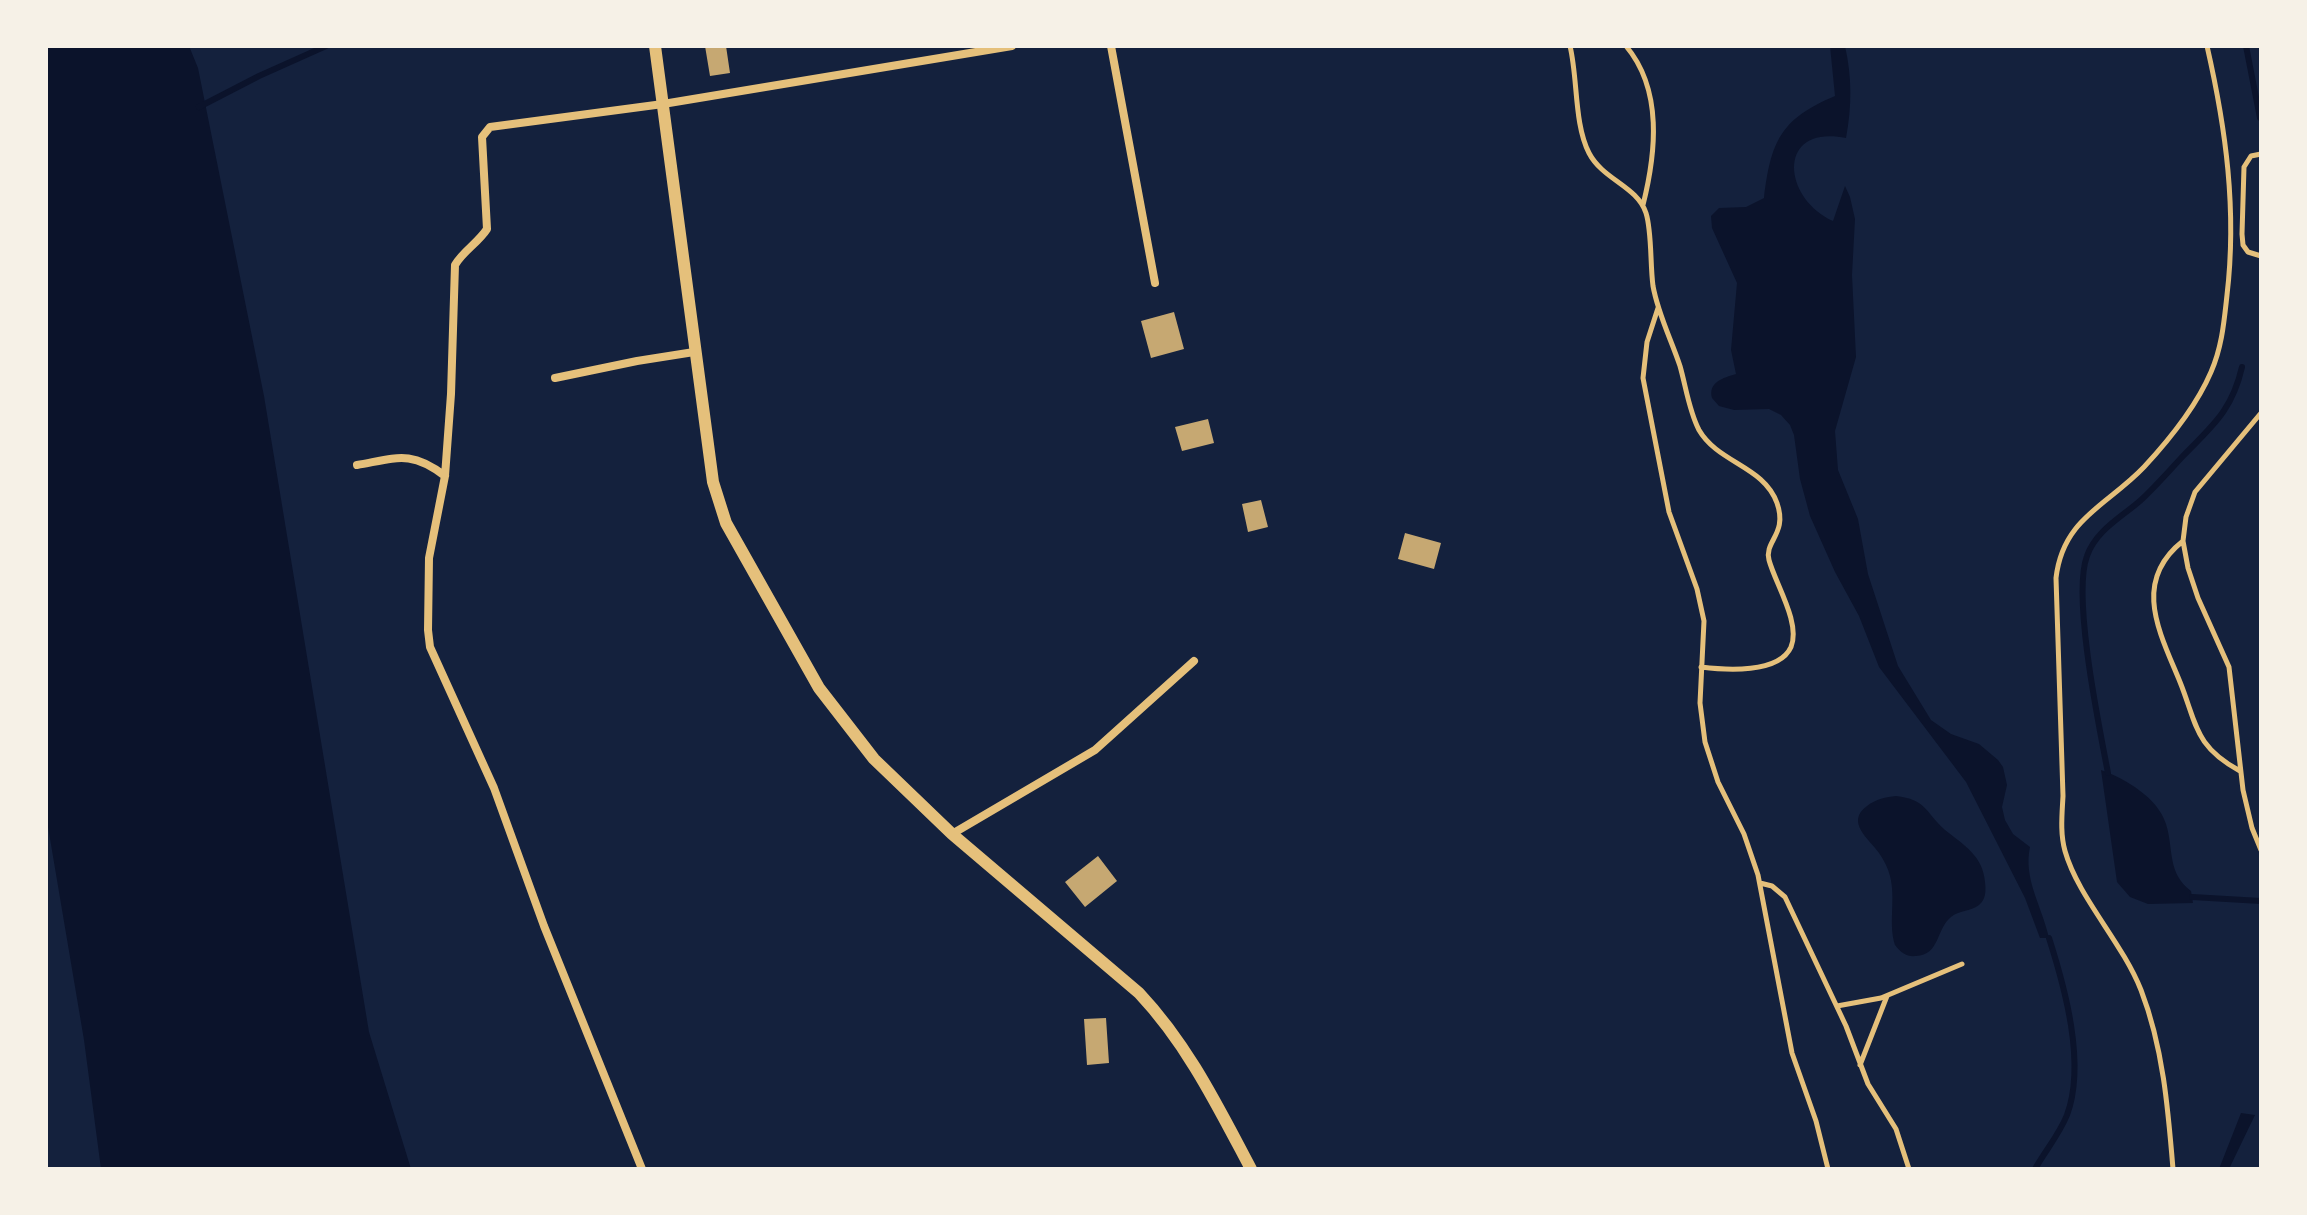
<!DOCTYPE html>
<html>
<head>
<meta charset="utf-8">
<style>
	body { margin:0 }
	#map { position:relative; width:2307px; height:1215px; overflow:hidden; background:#14213d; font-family:"Work Sans",sans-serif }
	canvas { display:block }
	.frame { position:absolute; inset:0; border:48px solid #f6f1e7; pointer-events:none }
</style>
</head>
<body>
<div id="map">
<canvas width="2307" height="1215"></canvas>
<div class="frame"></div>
</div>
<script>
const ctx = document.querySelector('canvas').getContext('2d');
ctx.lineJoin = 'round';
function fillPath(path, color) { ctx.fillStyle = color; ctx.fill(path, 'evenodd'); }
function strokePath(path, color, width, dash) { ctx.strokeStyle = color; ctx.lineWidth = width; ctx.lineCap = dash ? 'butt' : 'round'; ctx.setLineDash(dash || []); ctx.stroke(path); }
fillPath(new Path2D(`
	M46,46H189L198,68L264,396L369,1032L411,1169H101L84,1040L46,815Z
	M1830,46H1845C1852,77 1852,106 1846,138C1776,124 1782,198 1833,221L1845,186L1850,197L1855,219L1852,275L1856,357L1835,431L1838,470L1858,519L1868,574L1898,666L1931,720L1951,734L1979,744L1998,760L2003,767L2007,785L2002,807L2005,820L2013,834L2030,847C2023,879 2042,906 2049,938H2040L2025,898L1966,782L1879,667L1859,616L1835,572L1810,516L1800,479L1794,435L1790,425L1781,415L1769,409L1734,410L1719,406L1712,398C1708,382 1723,378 1736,374L1731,350L1737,283L1712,228L1711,216L1719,208L1746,207L1764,198C1771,142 1780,119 1835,96Z
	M2101,770C2126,779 2158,798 2166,824C2174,850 2167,873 2191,891L2193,903L2148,904L2130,897L2117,882Z
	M1896,796C1926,799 1926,813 1945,830C1964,845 1983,856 1985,882C1986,891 1986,899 1979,905C1970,912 1959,910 1951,917C1936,929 1940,955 1916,956C1907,957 1901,953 1895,945C1888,924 1896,899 1890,876C1888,868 1884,860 1879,853C1869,839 1845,822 1867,806C1876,799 1886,797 1896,796Z
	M2241,1113L2255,1115L2229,1169H2219Z`), '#0b132b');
strokePath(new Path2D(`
	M2246,46L2260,118
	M199,107L259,76L326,46
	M2108,773C2099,726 2072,596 2087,556C2096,530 2122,517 2141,500C2156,486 2169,471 2183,456C2212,426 2232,411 2242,367
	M2192,897L2261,901
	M2035,1169C2045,1151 2059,1135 2067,1115C2086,1064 2065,988 2049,938`), '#0b132b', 6);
fillPath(new Path2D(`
	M705,46H726L730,73L710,76Z
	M1174,312L1184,349L1151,358L1141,321Z
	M1208,419L1214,443L1182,451L1175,427Z
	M1261,500L1268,527L1248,532L1242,504Z
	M1405,533L1441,543L1434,569L1398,559Z
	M1098,856L1117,881L1085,907L1065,882Z
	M1106,1018L1109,1063L1087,1065L1084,1019Z`), '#c6a872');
strokePath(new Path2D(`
	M1570,46C1578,79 1574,124 1589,153C1603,180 1637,186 1646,213C1652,232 1650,264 1653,286C1658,314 1671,339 1680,366C1686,387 1689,411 1699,430C1718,463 1764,466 1777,503C1788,534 1764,541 1769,560C1775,583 1801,623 1791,647C1779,674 1725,670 1701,667
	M1626,46C1663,90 1656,153 1643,205
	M2261,154L2251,156L2244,167L2242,234L2243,245L2248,252L2261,256
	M1658,308L1647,342L1643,378L1669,512L1697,589L1704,621L1700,703L1705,742L1718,782L1744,834L1758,875L1792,1053L1816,1121L1828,1169
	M2261,413L2195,492L2186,517L2183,541L2188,568L2198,598L2229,667L2243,790L2252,828L2261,850
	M2183,541C2131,582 2160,633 2180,682C2197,724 2194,746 2240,771
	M1760,883L1772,886L1785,897L1846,1026L1868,1084L1896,1129L1909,1169
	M1837,1006L1881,998L1962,964
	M1860,1065L1887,996
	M2173,1169C2168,1108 2163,1047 2141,990C2122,942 2078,897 2065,851C2060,833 2062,815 2063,796L2056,578C2063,518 2107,506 2144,467C2170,439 2196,407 2211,372C2222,347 2224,322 2227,295C2237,210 2226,129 2207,46`), '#e5c07b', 5);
strokePath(new Path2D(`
	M1111,46L1155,283
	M555,378L637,361L694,352
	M357,465C397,458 411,450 445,476
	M952,834L1095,750L1194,661
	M642,1169L544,926L494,788L430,647L428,630L429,558L445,476L451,394L455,265C463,251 478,243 487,229L482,137L490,127L663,104L1012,46`), '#e5c07b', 8);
strokePath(new Path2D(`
	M655,46L713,482L726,523L819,688L874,759L952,834L1139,993C1188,1045 1218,1107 1251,1169`), '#e5c07b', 12);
</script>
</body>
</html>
